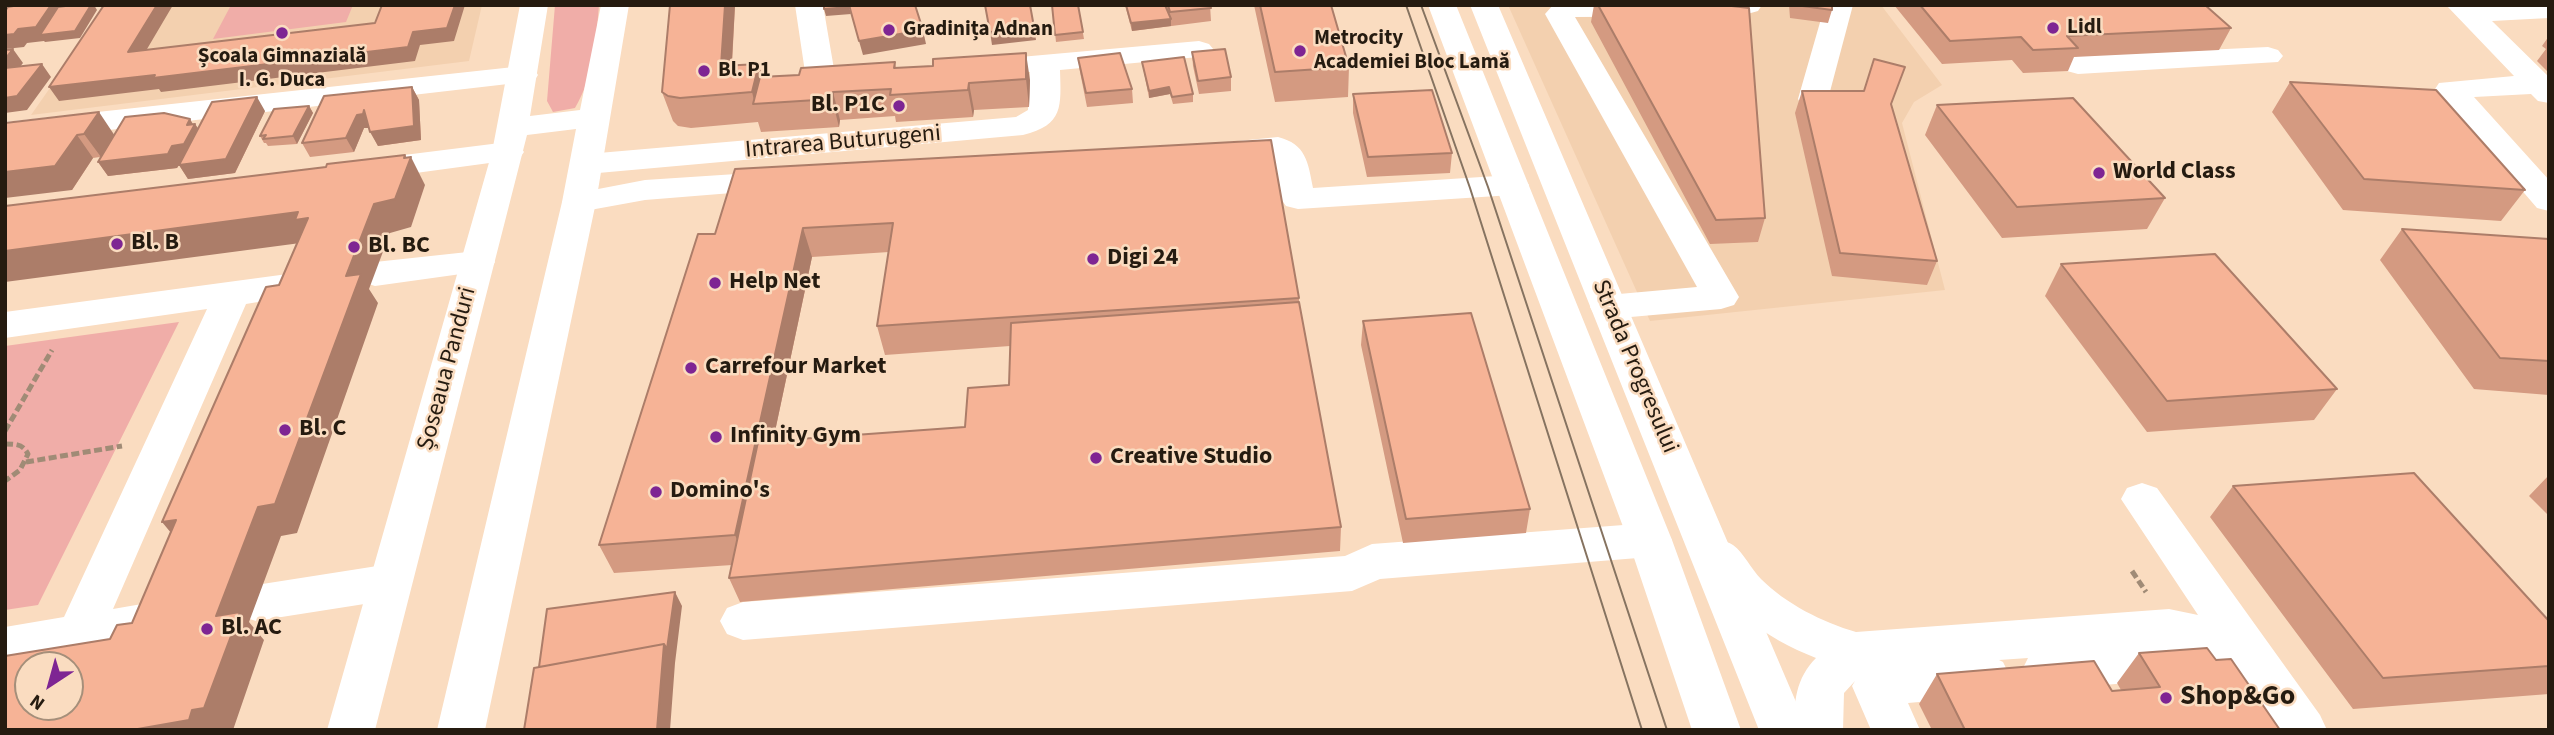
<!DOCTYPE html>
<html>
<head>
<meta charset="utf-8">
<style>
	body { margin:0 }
	#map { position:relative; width:2554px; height:735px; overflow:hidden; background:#fadcc0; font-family:"Source Sans 3",sans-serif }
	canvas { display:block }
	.frame { position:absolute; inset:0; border:7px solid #251b10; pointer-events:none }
	.north { position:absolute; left:14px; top:651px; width:70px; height:70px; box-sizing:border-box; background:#fadcc0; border:2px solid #a58f7a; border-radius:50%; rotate:216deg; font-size:19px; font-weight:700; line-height:28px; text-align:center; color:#251b10 }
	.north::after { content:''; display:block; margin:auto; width:24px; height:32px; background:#7e2593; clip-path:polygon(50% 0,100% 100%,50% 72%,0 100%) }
</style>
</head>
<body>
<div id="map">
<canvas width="2554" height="735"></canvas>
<div class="frame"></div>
<div class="north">N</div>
</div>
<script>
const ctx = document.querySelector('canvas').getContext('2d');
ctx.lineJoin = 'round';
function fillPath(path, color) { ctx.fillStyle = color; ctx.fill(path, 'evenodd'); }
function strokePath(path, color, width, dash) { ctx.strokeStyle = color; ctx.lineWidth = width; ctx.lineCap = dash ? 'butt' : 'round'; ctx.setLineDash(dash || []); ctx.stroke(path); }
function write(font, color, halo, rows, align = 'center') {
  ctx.font = font + ' "Source Sans 3",sans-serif'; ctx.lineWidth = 5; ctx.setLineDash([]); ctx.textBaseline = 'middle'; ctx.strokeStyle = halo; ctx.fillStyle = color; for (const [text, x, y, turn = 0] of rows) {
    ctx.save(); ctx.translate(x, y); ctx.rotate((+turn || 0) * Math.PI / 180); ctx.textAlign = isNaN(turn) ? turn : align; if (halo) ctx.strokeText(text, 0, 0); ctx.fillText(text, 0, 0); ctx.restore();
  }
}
fillPath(new Path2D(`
	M108,5H482L469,61L31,115Z
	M1508,5H1881L1942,85L1914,102L1902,123L1945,290L1650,321Z`), '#f3d0af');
fillPath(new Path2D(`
	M246,5H353L346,22L213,39L230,7Z
	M555,5H599C596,41 594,76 575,108L553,112L547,101Z
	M179,322L38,605L5,610V346Z`), '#f0ada8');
strokePath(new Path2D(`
	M5,431L52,350
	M5,444C16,444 23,444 28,454L20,470L5,481
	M26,462L122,446
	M2132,571L2146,592`), '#a08b76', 5, [8, 3.5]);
fillPath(new Path2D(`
	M795,5H823L834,69L866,68L877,71L881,77L877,83L826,87L815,84L805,72Z
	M1553,5H1762L1758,11L1740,16L1575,17L1739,297L1734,305L1721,309L1608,319L1595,316L1590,307L1595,298L1608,295L1697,287L1545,14Z
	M1825,5H1853L1828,99L1824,106L1813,108L1802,106L1798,99Z
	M2446,5H2549V18L2492,21L2549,77V103L2538,101L2531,94L2474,97L2549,180V211L2537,208L2435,89L2439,83L2514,76Z
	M1199,41L1209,44L1214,50L1209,56L1060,70C1061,106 1064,125 1023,135L587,174L575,171L571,164L575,157L587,154L1016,117L1028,110L1030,72L1009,70L1005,64L1009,58Z
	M2268,47L2278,50L2283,56L2278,62L2078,74L2067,71L2063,65L2067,59L2078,56Z
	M523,66L534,69L538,75L534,81L5,142V122Z
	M1278,137C1306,144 1308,162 1313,188L1512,175L1524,178L1529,185L1524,192L1512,195L1298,209L1286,206L1281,199L1274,159L1271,157L1219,161L1208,158L1203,151L1208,144Z
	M508,142L519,145L524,152L519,159L364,180L352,177L348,170L352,163L364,160Z
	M782,171L794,174L799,181L794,188L645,200L579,212L567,209L562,202L567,195L645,180Z
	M477,251L490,254L495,262L490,270L375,286L362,282L357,274L362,266L375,262Z
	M310,271L323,275L328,283L323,291L246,304L113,609L165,600L181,606L188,619L181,632L165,638L5,666V627L64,617L207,309L5,338V312Z
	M2142,483L2157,488L2320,715L2327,730H2242L2203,670L2185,678L2046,690L2029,684L2022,670L2028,658L1999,660L2003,662L2010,676L2003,690L1986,696L1908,703L1920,730H1871L1852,686L1855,681L1844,693L1843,730H1795C1793,703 1796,678 1816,658C1765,638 1721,606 1695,557L1701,545C1712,541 1722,538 1733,545C1744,553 1751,569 1761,579C1786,604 1822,622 1856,632L2169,609L2198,615L2121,499L2127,488Z
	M1650,523L1665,528L1672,540L1665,552L1650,557L1380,579L1352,591L743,640L727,634L720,621L727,608L743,602L1345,556L1372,544Z
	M390,564L406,569L412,582L406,595L390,600L256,621L240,616L233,603L240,590L256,585Z`), '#fff');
fillPath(new Path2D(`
	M520,5H548L530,116L580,110L601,5H629L596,202L485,730H437L562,202L576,129L527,135L375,730H327L492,152Z
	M1428,5H1456L1672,540L1741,730H1692L1628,540Z
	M1470,5H1498L1808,730H1759Z`), '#fff');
strokePath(new Path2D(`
	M1406,5L1470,188L1642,730
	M1421,5L1488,187L1667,730`), '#867360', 2);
fillPath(new Path2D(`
	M670,5H735L732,65L763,77L799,75L895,62L896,68L933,66L1030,80L1029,107L974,110L973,117L896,122L895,116L840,120L839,127L761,132L758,122L691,128L678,126L673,121L662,92Z
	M1052,5H1078L1084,39L1056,42Z
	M1125,5H1210L1211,21L1132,31Z
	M1254,5H1331L1349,67L1348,97L1275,102Z
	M1594,5H1723L1765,218L1758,242L1710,244L1591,22Z
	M1789,5H1832V10L1828,23L1790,18Z
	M1894,5H2205L2231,28L2219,50L2074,57L2068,71L2023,73L2012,60L1942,64Z
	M2549,36V73L2537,61L2546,49L2542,46Z
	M1192,52L1231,77V91L1199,94L1193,66Z
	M1078,58L1132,89L1133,103L1087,107L1080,72Z
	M1874,59L1891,105L1937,261L1927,285L1832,276L1795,113L1802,91H1864Z
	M1142,62L1193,94V102L1173,104L1170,94L1149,98Z
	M2290,82L2525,190L2501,221L2343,210L2272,112Z
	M412,87L419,100L421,140L378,146L369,128H364L354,152L310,157L302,143Z
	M1353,94L1452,153L1450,173L1367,177L1353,113Z
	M1937,105L2165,198L2147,229L2002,238L1925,135Z
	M309,106L313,113L297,144L268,146L266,143H264L260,136Z
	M265,111L235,173L188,179L179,165L177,168L108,176L98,162L100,157L93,158L72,190L5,123L114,135L195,124L198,128Z
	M735,169L1299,298V303L1341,527L1340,551L740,602L729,578L732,565L614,573L599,545L715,234ZM889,252L877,326L885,355L1010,346L1009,385L965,427L773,441L812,257Z
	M2402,229L2549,239V395L2474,389L2380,260Z
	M2061,264L2337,389L2314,420L2147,432L2045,296Z
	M1363,321L1530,509L1526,533L1403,543L1361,345Z
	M2549,475V516L2529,496Z
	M2233,486L2549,621V694L2353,709L2210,517Z
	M2139,653L2216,660L2280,730H1932L1919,704L1937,674L2112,691L2121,690L2117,683Z`), '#d49a81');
fillPath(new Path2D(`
	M51,5H57L63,14L91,5H94L97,10L80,38L45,42L44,41L27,43L24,47L5,49V35L18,29Z
	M157,5H173L137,66L128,52Z
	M455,5H465L454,41L420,45L415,61L161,92L159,89L59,101L49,87L413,32Z
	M725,5H735L730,95L721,66Z
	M849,7L851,14L826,16L824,9Z
	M1171,19V26L1132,31L1131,23Z
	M1034,27L1036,40L992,45L990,32Z
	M923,30L926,44L863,55L859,41Z
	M13,49L23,63L8,82L5,78V59Z
	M1026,53L1030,80L1029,107L1026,79Z
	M42,64L51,77L27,110L5,113V98Z
	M759,64L768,93L755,104L752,92Z
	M969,83L974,110L973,117L968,90Z
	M412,87L419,100L421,140L378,146L370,132Z
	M1169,87L1170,94L1149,98V91Z
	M833,92L840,120L839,127L832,99Z
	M257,97L265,111L235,173L188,179L179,165L177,168L108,176L98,162L172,146L190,119L194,126L195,124L204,138Z
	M309,106L313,113L297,144L293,136Z
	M364,110L371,128H364L354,152L346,138L357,115Z
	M99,112L115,136L101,157L84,134Z
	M77,135L93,158L72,190L5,198V172Z
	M405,155L409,162L411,157L425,185L411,227L390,233L369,289L378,303L297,533L281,536L249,622L264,640L233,730H132L216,616L374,204Z
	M298,212L308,218V242L5,282V251Z
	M803,228L812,257L747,563L735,535Z
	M176,520L186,551L162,522Z
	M675,592L682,606L675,663L670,730H657L547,687Z`), '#ac7d69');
const building = new Path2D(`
	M19,5H51L36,27L18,29L14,34L5,35V11L8,7Z
	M73,5H91L75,31L40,35L58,7Z
	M104,5H157L128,52L375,23L382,5H455L447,28L413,32L408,47L153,78L155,75L49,87Z
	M670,5H725L721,66L759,64L752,92L680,98L668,96L662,92Z
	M824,5H849L850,7L824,9Z
	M849,5H915L923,30L859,41Z
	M985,5H1030L1034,27L990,32Z
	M1052,5H1078L1083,32L1055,35Z
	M1126,5H1165L1171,19L1131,23Z
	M1168,5H1210L1211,8L1170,12Z
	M1260,5H1331L1349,67L1275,72Z
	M1598,5H1723L1749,8L1765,218L1716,220Z
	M1795,5H1832V10Z
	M1920,5H2205L2231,28L2067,36L2078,48L2033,50L2021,37L1950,41Z
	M13,49L5,59V50Z
	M1225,49L1231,77L1198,81L1192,52Z
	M1026,53V79L969,83L968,90L890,95L891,89L833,92L832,99L753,104L760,77L799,75L801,68L895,62L894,68L933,66V59Z
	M1120,53L1132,89L1086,93L1078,58Z
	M1184,57L1193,94L1172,97L1169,87L1149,91L1142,62Z
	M1874,59L1905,67L1891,104L1937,261L1840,253L1802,91H1864Z
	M42,64L17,96L5,98V68Z
	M2290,82L2436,90L2525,190L2364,179Z
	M412,87L414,126L370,132L364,110L363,114L357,115L346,138L302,143L324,96Z
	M1432,90L1452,153L1368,157L1353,94Z
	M257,97L226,159L179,165L212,102Z
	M2073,98L2165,198L2017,207L1937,105Z
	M309,106L293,136L263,139L266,135L260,136L274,109Z
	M99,112L84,134L77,135L55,166L5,172V123Z
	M164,113L190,119L187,125L195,124L184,144L172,146L168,154L98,162L125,117Z
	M1271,140L1299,298L877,326L893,223L803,228L735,535L599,545L698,234H715L735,169Z
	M405,155L404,158L411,157L395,199L374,204L346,276L361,274L275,504L258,507L216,616L240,612L204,708L192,710L189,720L132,730H5V656L110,639L117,625L132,623L176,520L162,522L266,287L279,285L308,218L295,220L298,212L5,251V206L326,167L327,164ZM28,665H70V707H28Z
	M2402,229L2549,239V361L2500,358Z
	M2215,254L2337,389L2167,401L2061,264Z
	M1299,302L1341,527L729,578L758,442L965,427L968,388L1009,385L1011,323Z
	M1471,313L1530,509L1406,519L1363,321Z
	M2414,473L2549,621V666L2383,678L2233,486Z
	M675,592L667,649L664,644L539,667L547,609Z
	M664,644L657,730H524L534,668Z
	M2207,648L2216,660L2231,659L2280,730H1965L1937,674L2094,661L2112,691L2160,687L2139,653Z`);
fillPath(building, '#f6b396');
strokePath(building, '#ac7d69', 2);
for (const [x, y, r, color] of [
	[2053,28,7,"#7e2593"],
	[889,30,7,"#7e2593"],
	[282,33,7,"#7e2593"],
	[1300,51,7,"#7e2593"],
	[704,71,7,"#7e2593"],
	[899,106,7,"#7e2593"],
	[2099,173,7,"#7e2593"],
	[117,244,7,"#7e2593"],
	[354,247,7,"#7e2593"],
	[1093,259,7,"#7e2593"],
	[715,283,7,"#7e2593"],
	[691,368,7,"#7e2593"],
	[285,430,7,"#7e2593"],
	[716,437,7,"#7e2593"],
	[1096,458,7,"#7e2593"],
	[656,492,7,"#7e2593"],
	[207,629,7,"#7e2593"],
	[2166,698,7,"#7e2593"]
]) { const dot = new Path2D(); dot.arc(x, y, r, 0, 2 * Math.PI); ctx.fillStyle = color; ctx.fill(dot); strokePath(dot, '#fadcc0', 2.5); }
write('bold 21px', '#251b10', '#fadcc0', [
	["Lidl",2067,28],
	["Gradinița Adnan",903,30],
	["Metrocity",1314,39],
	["Academiei Bloc Lamă",1314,63],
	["Școala Gimnazială",282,57,"center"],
	["I. G. Duca",282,81,"center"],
	["Bl. P1",718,71]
], 'left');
write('bold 24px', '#251b10', '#fadcc0', [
	["Bl. P1C",885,106,"right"],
	["World Class",2113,173],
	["Bl. B",131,244],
	["Bl. BC",368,247],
	["Digi 24",1107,259],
	["Help Net",729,283],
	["Carrefour Market",705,368],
	["Bl. C",299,430],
	["Infinity Gym",730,437],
	["Creative Studio",1110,458],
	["Domino's",670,492],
	["Bl. AC",221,629]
], 'left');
write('24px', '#251b10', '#fadcc0', [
	["Intrarea Buturugeni",843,143,-5],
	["Strada Progresului",1634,367,67],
	["Șoseaua Panduri",448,369,-75]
]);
write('bold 28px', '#251b10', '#fadcc0', [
	["Shop&Go",2180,698]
], 'left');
</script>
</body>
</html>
